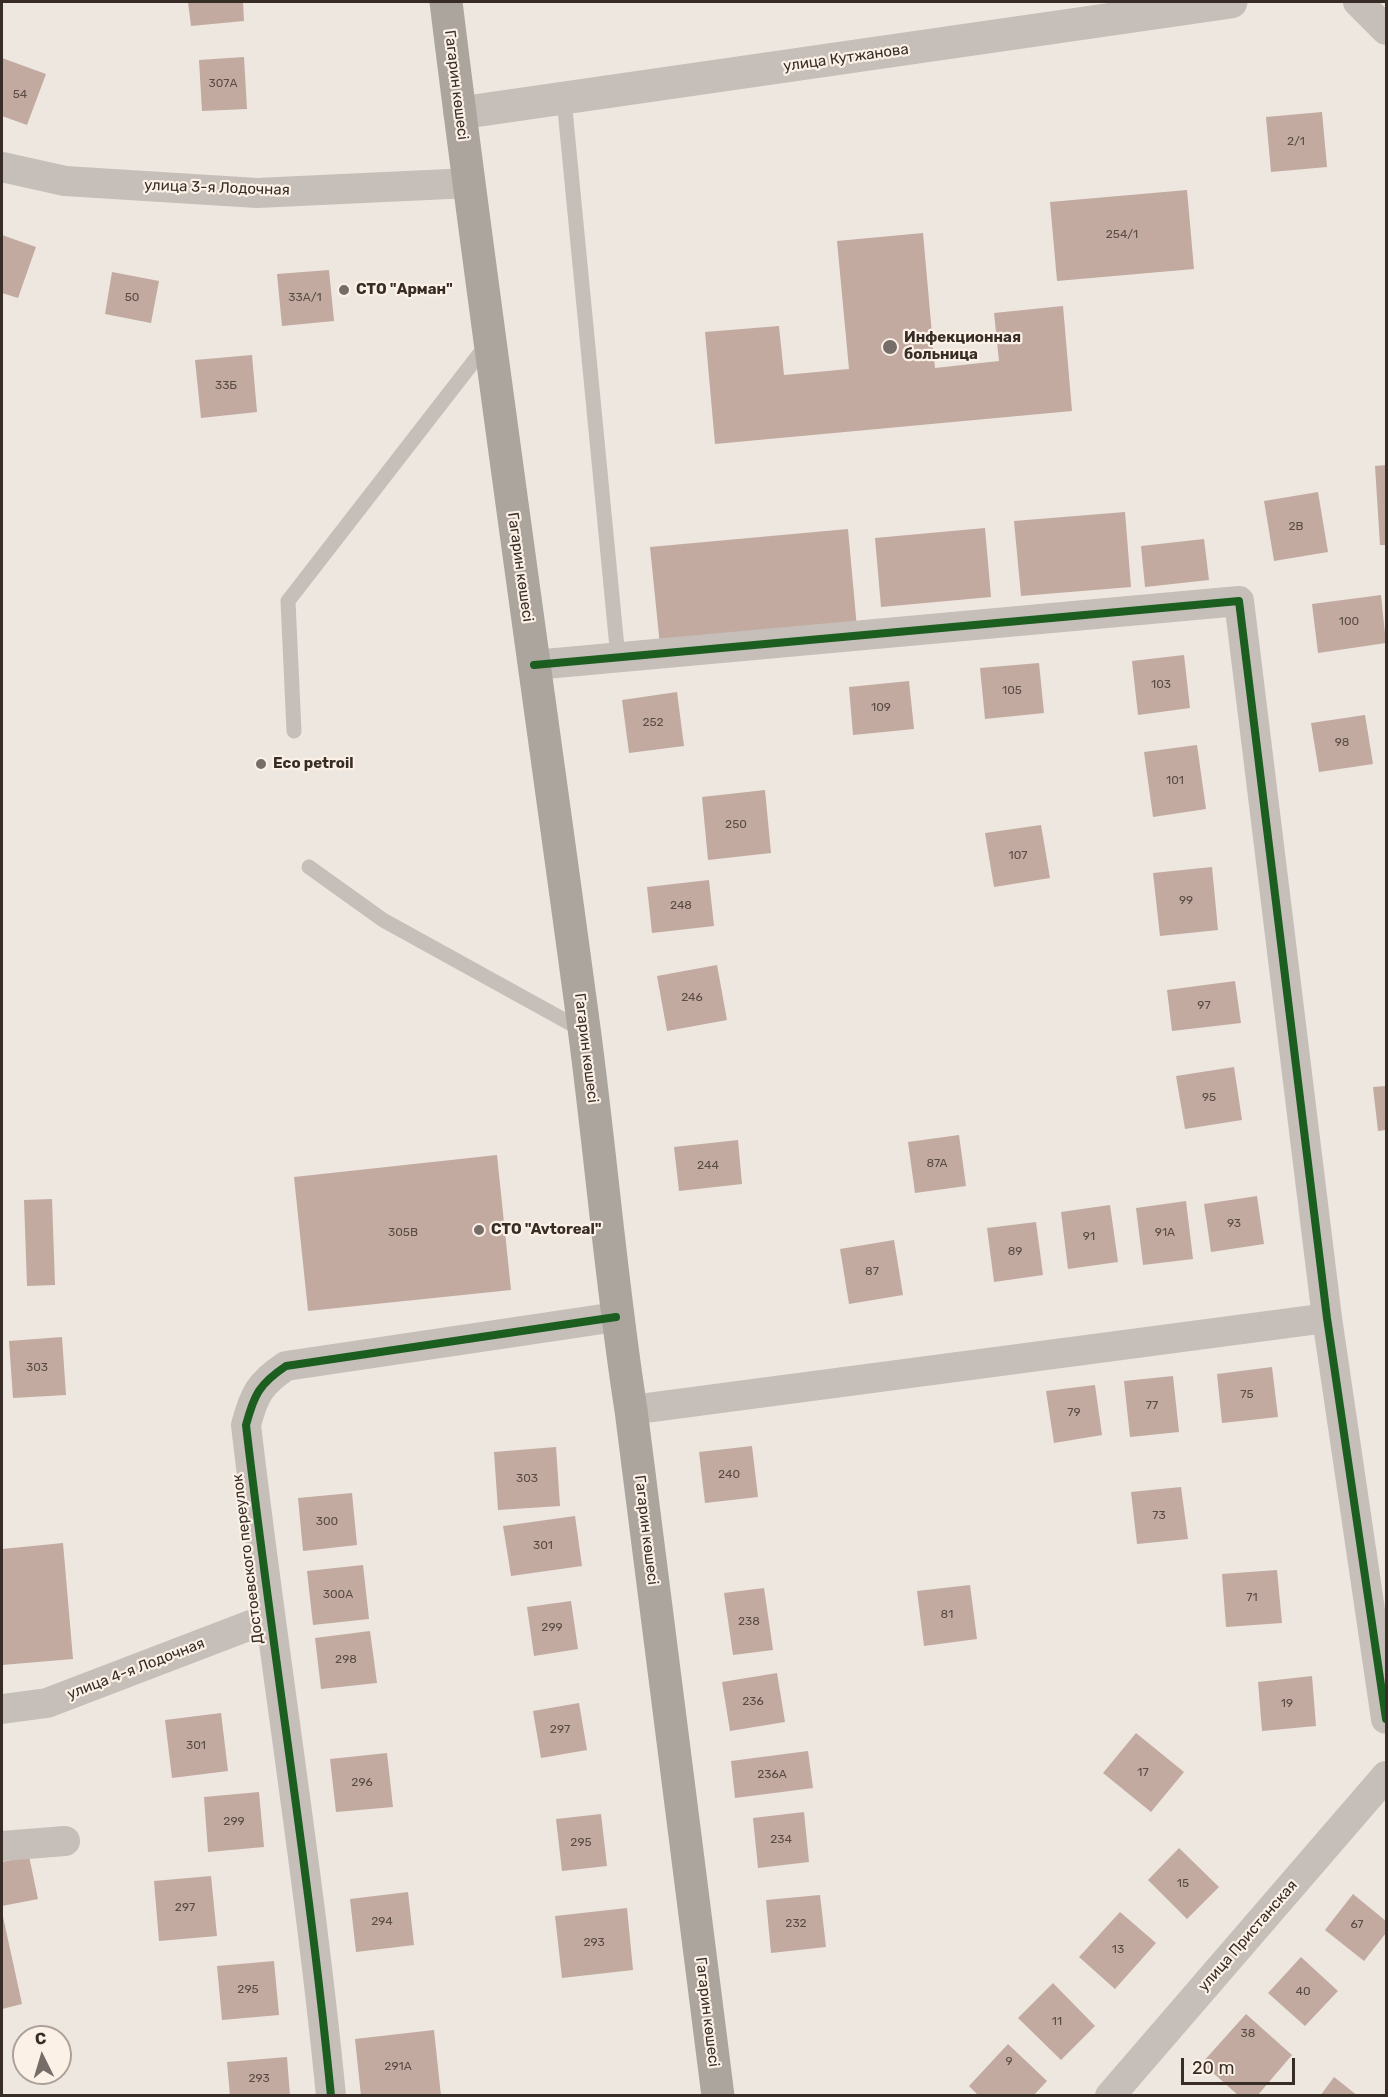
<!DOCTYPE html>
<html>
<head>
<meta charset="utf-8">
<style>
	body { margin:0 }
	#map { position:relative; width:1388px; height:2097px; overflow:hidden; background:#ede7e0; font-family:Rubik,sans-serif }
	canvas { display:block }
	.frame { position:absolute; inset:0; border:3px solid #382c27; pointer-events:none }
	.north { position:absolute; left:12px; top:2025px; width:60px; height:60px; box-sizing:border-box; background:#fbf1e6; border:2px solid #ada29a; border-radius:50%; rotate:355deg; font-size:16px; font-weight:700; line-height:24px; text-align:center; color:#382c27 }
	.north::after { content:''; display:block; margin:auto; width:21px; height:27px; background:#776d68; clip-path:polygon(50% 0,100% 100%,50% 72%,0 100%) }
	.scale { position:absolute; left:1181px; top:2058px; width:114px; height:27px; box-sizing:border-box; border:3px solid #382c27; border-top:0; padding-left:8px; font-size:18px; line-height:21px; white-space:nowrap; color:#382c27; -webkit-text-stroke:4px #fbf1e6; paint-order:stroke }
</style>
</head>
<body>
<div id="map">
<canvas width="1388" height="2097"></canvas>
<div class="frame"></div>
<div class="north">С</div>
<div class="scale">20 m</div>
</div>
<script>
const ctx = document.querySelector('canvas').getContext('2d');
ctx.lineJoin = 'round';
function fillPath(path, color) { ctx.fillStyle = color; ctx.fill(path, 'evenodd'); }
function strokePath(path, color, width, dash) { ctx.strokeStyle = color; ctx.lineWidth = width; ctx.lineCap = dash ? 'butt' : 'round'; ctx.setLineDash(dash || []); ctx.stroke(path); }
function write(font, color, halo, rows, align = 'center') {
  ctx.font = font + ' Rubik,sans-serif'; ctx.lineWidth = 4.5; ctx.setLineDash([]); ctx.textBaseline = 'middle'; ctx.strokeStyle = halo; ctx.fillStyle = color; for (const [text, x, y, turn = 0] of rows) {
    ctx.save(); ctx.translate(x, y); ctx.rotate((+turn || 0) * Math.PI / 180); ctx.textAlign = isNaN(turn) ? turn : align; if (halo) ctx.strokeText(text, 0, 0); ctx.fillText(text, 0, 0); ctx.restore();
  }
}
fillPath(new Path2D(`
	M188,2H243L244,21L191,26Z
	M244,57L247,109L202,111L199,60Z
	M2,58L46,74L27,125L2,116Z
	M1322,112L1327,167L1271,172L1266,117Z
	M1187,190L1194,269L1057,281L1050,202Z
	M923,233L935,368L999,361L994,313L1063,306L1072,411L715,444L705,332L779,326L784,375L849,369L837,241Z
	M2,235L36,247L18,298L2,293Z
	M329,270L334,321L282,326L277,274Z
	M112,272L159,281L151,323L105,314Z
	M252,355L257,412L201,418L195,360Z
	M1386,465V545H1380L1375,466Z
	M1318,492L1328,552L1274,561L1264,501Z
	M1125,512L1131,587L1021,596L1014,521Z
	M985,528L991,597L881,607L875,538Z
	M848,529L857,628L660,646L650,547Z
	M1204,539L1209,580L1145,587L1141,546Z
	M1381,595L1386,643L1318,653L1312,604Z
	M1184,655L1190,708L1138,715L1132,661Z
	M1039,663L1044,713L985,719L980,668Z
	M909,681L914,729L853,735L849,687Z
	M677,692L684,746L629,753L622,700Z
	M1365,715L1373,764L1319,772L1311,723Z
	M1197,745L1206,809L1153,817L1144,752Z
	M765,790L771,853L708,860L702,797Z
	M1041,825L1050,878L994,887L985,833Z
	M1212,867L1218,930L1160,936L1153,873Z
	M709,880L714,926L652,933L647,887Z
	M717,965L727,1020L667,1031L657,976Z
	M1235,981L1241,1023L1172,1031L1167,990Z
	M1234,1067L1242,1120L1185,1129L1176,1076Z
	M1386,1086V1130L1378,1131L1373,1087Z
	M959,1135L966,1186L915,1193L908,1142Z
	M738,1140L742,1184L679,1191L674,1147Z
	M497,1155L511,1290L308,1311L294,1177Z
	M1257,1196L1264,1244L1211,1252L1204,1204Z
	M52,1199L55,1285L27,1286L24,1200Z
	M1186,1201L1193,1259L1143,1265L1136,1208Z
	M1110,1205L1118,1262L1068,1269L1061,1212Z
	M1036,1222L1043,1275L994,1282L987,1228Z
	M894,1240L903,1295L849,1304L840,1249Z
	M62,1337L66,1395L13,1398L9,1341Z
	M1272,1367L1278,1417L1222,1423L1217,1374Z
	M1173,1376L1179,1432L1130,1437L1124,1381Z
	M1095,1385L1102,1435L1054,1443L1046,1391Z
	M752,1446L758,1497L705,1503L699,1452Z
	M556,1447L560,1506L498,1510L494,1452Z
	M1181,1487L1188,1539L1137,1544L1131,1492Z
	M352,1493L357,1545L303,1551L298,1498Z
	M575,1516L582,1566L511,1576L503,1526Z
	M63,1543L73,1659L2,1665V1549Z
	M363,1565L369,1619L313,1625L307,1571Z
	M1277,1570L1282,1623L1226,1627L1222,1574Z
	M970,1585L977,1639L924,1646L917,1591Z
	M764,1588L773,1650L733,1655L724,1593Z
	M571,1601L578,1649L534,1656L527,1607Z
	M370,1631L377,1683L321,1689L315,1638Z
	M777,1673L785,1722L730,1731L722,1682Z
	M1312,1676L1316,1726L1262,1731L1258,1682Z
	M579,1703L587,1750L541,1758L533,1711Z
	M221,1713L228,1771L172,1778L165,1720Z
	M1136,1733L1184,1772L1151,1812L1103,1773Z
	M808,1751L813,1788L735,1798L731,1761Z
	M387,1753L393,1807L336,1812L330,1759Z
	M259,1792L264,1847L208,1852L204,1797Z
	M804,1812L809,1862L758,1868L753,1818Z
	M601,1814L607,1866L562,1871L556,1819Z
	M1179,1848L1219,1887L1187,1919L1148,1880Z
	M29,1856L38,1899L2,1906V1862Z
	M211,1876L217,1936L159,1941L154,1881Z
	M408,1892L414,1945L356,1952L350,1899Z
	M1353,1894L1386,1921V1933L1364,1961L1325,1930Z
	M820,1895L826,1947L771,1953L766,1900Z
	M627,1908L633,1970L562,1978L555,1916Z
	M2,1912L22,2004L2,2009Z
	M1120,1912L1156,1943L1115,1989L1079,1957Z
	M1301,1957L1338,1991L1305,2026L1268,1993Z
	M274,1961L279,2015L222,2020L217,1966Z
	M1053,1983L1095,2026L1061,2060L1018,2018Z
	M1246,2014L1292,2055L1257,2096H1239L1202,2063Z
	M434,2030L441,2096H361L355,2039Z
	M1008,2044L1047,2081L1033,2096H979L969,2086Z
	M287,2057L290,2096H230L227,2062Z
	M1334,2077L1358,2096H1320Z`), '#c2aaa0');
strokePath(new Path2D(`
	M564,99L618,658
	M294,731L288,601L488,343
	M309,867L383,920L584,1031`), '#c6bfb9', 15);
strokePath(new Path2D(`
	M1358,2L1386,30
	M2,167L65,181L257,193L470,183
	M534,665L1239,601L1327,1318L1386,1719
	M631,1410L1327,1318
	M2,1709L47,1703L269,1618
	M2,1846L65,1841
	M331,2096C309,1871 272,1649 246,1425C254,1395 259,1384 286,1366L616,1317
	M1110,2096L1386,1776`), '#c6bfb9', 30);
strokePath(new Path2D(`
	M460,113L1231,2`), '#c6bfb9', 33);
strokePath(new Path2D(`
	M446,2C488,344 538,686 584,1028C601,1155 611,1283 631,1410L718,2096`), '#aca59e', 33);
strokePath(new Path2D(`
	M534,665L1239,601L1327,1318L1386,1719
	M331,2096C309,1871 272,1649 246,1425C254,1395 259,1384 286,1366L616,1317`), '#1b5e20', 8);
for (const [x, y, r, color] of [
	[344,290,6,"#776d68"],
	[890,347,8,"#776d68"],
	[261,764,6,"#776d68"],
	[479,1230,6,"#776d68"]
]) { const dot = new Path2D(); dot.arc(x, y, r, 0, 2 * Math.PI); ctx.fillStyle = color; ctx.fill(dot); strokePath(dot, '#fbf1e6', 2); }
write('12px', '#5a4c45', null, [
	["307А",223,84],
	["54",20,95],
	["2/1",1296,142],
	["254/1",1122,235],
	["50",132,298],
	["33A/1",305,298],
	["33Б",226,386],
	["2В",1296,527],
	["100",1349,622],
	["103",1161,685],
	["105",1012,691],
	["109",881,708],
	["252",653,723],
	["98",1342,743],
	["101",1175,781],
	["250",736,825],
	["107",1018,856],
	["99",1186,901],
	["248",681,906],
	["246",692,998],
	["97",1204,1006],
	["95",1209,1098],
	["87A",937,1164],
	["244",708,1166],
	["93",1234,1224],
	["305В",403,1233],
	["91A",1165,1233],
	["91",1089,1237],
	["89",1015,1252],
	["87",872,1272],
	["303",37,1368],
	["75",1247,1395],
	["77",1152,1406],
	["79",1074,1413],
	["240",729,1475],
	["303",527,1479],
	["73",1159,1516],
	["300",327,1522],
	["301",543,1546],
	["300А",338,1595],
	["71",1252,1598],
	["81",947,1615],
	["238",749,1622],
	["299",552,1628],
	["298",346,1660],
	["236",753,1702],
	["19",1287,1704],
	["297",560,1730],
	["301",196,1746],
	["17",1143,1773],
	["236A",772,1775],
	["296",362,1783],
	["299",234,1822],
	["234",781,1840],
	["295",581,1843],
	["15",1183,1884],
	["297",185,1908],
	["294",382,1922],
	["232",796,1924],
	["67",1357,1925],
	["293",594,1943],
	["13",1118,1950],
	["295",248,1990],
	["40",1303,1992],
	["11",1057,2022],
	["38",1248,2034],
	["9",1009,2062],
	["291А",398,2067],
	["293",259,2079]
]);
write('15px', '#382c27', '#fbf1e6', [
	["улица Кутжанова",846,58,-8],
	["Гагарин көшесі",456,85,83],
	["улица 3-я Лодочная",217,188,2],
	["Гагарин көшесі",520,567,82],
	["Гагарин көшесі",586,1048,83],
	["Гагарин көшесі",646,1530,83],
	["Достоевского переулок",248,1559,-97],
	["улица 4-я Лодочная",136,1669,-21],
	["улица Пристанская",1248,1936,-49],
	["Гагарин көшесі",707,2012,83]
]);
write('bold 15px', '#382c27', '#fbf1e6', [
	["СТО \"Арман\"",356,290],
	["Инфекционная",904,338],
	["больница",904,355],
	["Eco petroil",273,764],
	["СТО \"Avtoreal\"",491,1230]
], 'left');
</script>
</body>
</html>
